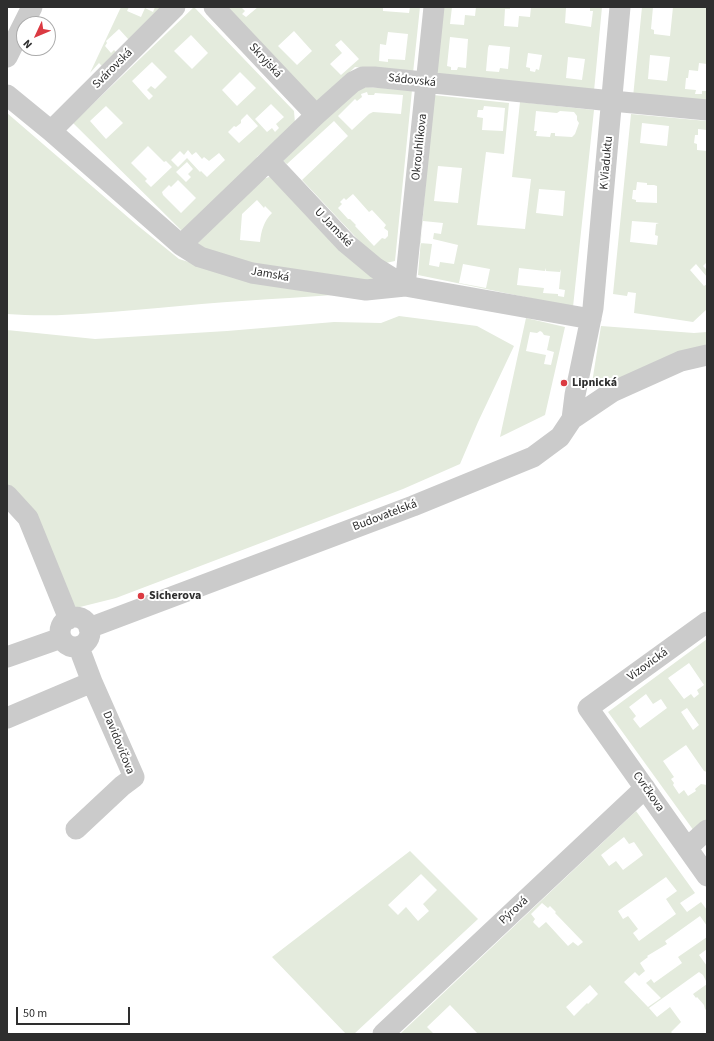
<!DOCTYPE html>
<html>
<head>
<meta charset="utf-8">
<style>
	body { margin:0 }
	#map { position:relative; width:714px; height:1041px; overflow:hidden; background:#fff; font-family:"Source Sans 3",sans-serif }
	canvas { display:block }
	.frame { position:absolute; inset:0; border:8px solid #2e2e2e; pointer-events:none }
	.north { position:absolute; left:16px; top:16px; width:40px; height:40px; box-sizing:border-box; background:#fff; border:1px solid #ababab; border-radius:50%; rotate:226deg; font-size:11px; font-weight:700; line-height:16px; text-align:center; color:#2e2e2e }
	.north::after { content:''; display:block; margin:auto; width:14px; height:18px; background:#db3a42; clip-path:polygon(50% 0,100% 100%,50% 72%,0 100%) }
	.scale { position:absolute; left:16px; top:1007px; width:114px; height:18px; box-sizing:border-box; border:2px solid #2e2e2e; border-top:0; padding-left:5px; font-size:12px; line-height:14px; white-space:nowrap; color:#2e2e2e; -webkit-text-stroke:3px #fff; paint-order:stroke }
</style>
</head>
<body>
<div id="map">
<canvas width="714" height="1041"></canvas>
<div class="frame"></div>
<div class="north">N</div>
<div class="scale">50 m</div>
</div>
<script>
const ctx = document.querySelector('canvas').getContext('2d');
ctx.lineJoin = 'round';
function fillPath(path, color) { ctx.fillStyle = color; ctx.fill(path, 'evenodd'); }
function strokePath(path, color, width, dash) { ctx.strokeStyle = color; ctx.lineWidth = width; ctx.lineCap = dash ? 'butt' : 'round'; ctx.setLineDash(dash || []); ctx.stroke(path); }
function write(font, color, halo, rows, align = 'center') {
  ctx.font = font + ' "Source Sans 3",sans-serif'; ctx.lineWidth = 4; ctx.setLineDash([]); ctx.textBaseline = 'middle'; ctx.strokeStyle = halo; ctx.fillStyle = color; for (const [text, x, y, turn = 0] of rows) {
    ctx.save(); ctx.translate(x, y); ctx.rotate((+turn || 0) * Math.PI / 180); ctx.textAlign = isNaN(turn) ? turn : align; if (halo) ctx.strokeText(text, 0, 0); ctx.fillText(text, 0, 0); ctx.restore();
  }
}
fillPath(new Path2D(`
	M121,7H129L127,11L141,17L145,8L153,12L155,7H169L104,68L99,63L90,73ZM119,29L129,40L116,52L114,50L111,53L105,46L107,43L106,41Z
	M194,7L294,111L295,123L257,157L255,164L183,232L73,123ZM191,35L208,53L192,69L174,51ZM152,62L167,77L155,89L151,86L147,90L153,96L149,100L132,81ZM240,72L256,88L237,106L222,90ZM271,104L284,117L276,124L279,128L275,132L272,128L267,132L255,119ZM106,106L123,123L106,139L90,121ZM247,114L258,126L239,143L228,132L234,126L236,127L241,123V120ZM148,146L164,162L166,161L172,167L151,187L145,181L147,179L131,163ZM188,150L192,155L196,152L202,159L204,157L209,161L219,153L225,160L207,177L201,171L200,172L187,158L178,167L171,160L180,151L184,155ZM187,162L193,169L188,174L191,177L186,182L176,172ZM178,180L196,198L181,213L163,195L162,192L169,185L171,187Z
	M225,7H241L245,11L242,14L246,17L258,7H383V11L409,13L410,7H420L413,73L355,67L317,104ZM294,31L312,51L297,65L278,46ZM388,32L408,34L405,60L388,59V62L379,61L380,44L386,45ZM341,40L359,59L341,75L330,64L342,53L335,45Z
	M442,7H452L450,24L464,25L465,15L475,16L476,7H510V9H505L504,26L518,27L519,16L530,17L531,7H569V8H566L565,23L591,27L593,11H590V7H602L594,91L434,77ZM450,37L468,39L466,68L458,67L457,70H451V67L447,66ZM489,45L510,47L508,69L500,68L499,72L486,71L488,48ZM528,53L542,55L539,70L536,69L535,72L530,71V68L526,67ZM568,57L585,59L582,80L566,78Z
	M642,7H653L651,29L654,30V34L670,36L673,7H707V64L699,63L698,71L689,70L688,78H686L685,89L696,90L695,94H702V91H707V105L633,97ZM650,55L670,57L667,81L648,79Z
	M366,87L412,90L395,261L381,264L302,180L348,136L334,121L287,164L283,161L355,91ZM367,92L368,95H374L375,93L403,95L401,114L373,112L369,114L352,130L338,116L355,99L357,101L362,97L361,94ZM353,194L369,212L372,210L386,225L384,228L388,231V236L385,239L382,238L374,246L355,226L356,225L350,219H348L338,208L342,204L340,202L344,198L346,200Z
	M433,95L509,103L504,154L486,152L477,225L525,229L531,179L512,177L520,102L594,110L573,307L418,275ZM484,106L505,108L503,131L482,130L483,118L477,117L478,110H483ZM536,111L557,113L560,111L574,112L577,116V120L579,123L575,134L572,137L555,136V133H551L550,137L536,136L537,131H534ZM438,166L462,168L458,203L434,201ZM539,189L565,191L563,216L536,213ZM423,221L443,223L441,234L434,233L433,239L458,245L454,264L440,262L439,267L429,265L432,244L420,243ZM463,264L490,269L486,288L459,283ZM519,268L545,271L546,268V271L560,272L561,269L559,289L565,290L564,297L558,296V294L543,293L544,288L517,285Z
	M7,113L137,225L179,259L254,282L333,295C275,299 216,302 158,308C107,312 58,318 7,314Z
	M631,114L707,121V130L698,129V135H695L694,143L697,144V150L707,151V262L703,266L707,270V277L696,264L690,270L704,286L707,284V309L693,322L634,313L636,293L628,292L627,296L613,294ZM642,123L669,126L667,146L640,143ZM637,182L647,183V185H654V183V185L657,186V203L636,202V200L632,199L633,190H636ZM632,221L659,223L656,224L655,235L658,236L657,245L630,242Z
	M269,177L275,178L376,275L371,285L249,267L196,245L260,180ZM257,200L264,208L265,206L272,213C264,221 261,231 260,242L240,240L242,214Z
	M399,316L477,326L514,346L478,422L460,464L403,489L116,598L76,608L7,487V330L95,339L227,331L334,322L381,323Z
	M526,318L565,327L545,415L500,437ZM540,331L542,332L544,335L550,336L547,350L554,352L551,365L544,364L546,355L526,351L530,332L537,333Z
	M601,326L694,333L707,332V348L601,389L592,383Z
	M707,639V772L704,771L686,745L663,761L674,777L671,779L674,783L673,785L679,794L684,790L688,796L696,791L695,789L701,784L707,785V819L694,831L608,712ZM689,663L704,685L697,690L699,694L694,698L691,694L684,699L668,678ZM646,694L653,704L661,699L667,708L640,728L633,719L636,716L629,707ZM687,708L699,725L693,730L681,712Z
	M636,811L695,893L680,903L687,912L701,902L707,910V926L700,916L665,941L667,944L647,956L648,957L640,963L645,971L639,976L635,972L624,982L648,1007L661,998L646,983L651,979L654,983L682,963L678,957L707,937V949L699,955L707,966V983L703,975L699,972L649,1008L657,1017L670,1007L681,1022L671,1032L673,1034H478L450,1005L427,1027L434,1034H400ZM624,837L629,844L634,842L643,855L623,870L616,861L609,866L601,855ZM666,877L677,891L666,899L676,914L639,941L633,933L638,929L628,916L623,919L618,911ZM542,903L548,908L550,906L556,912L555,913L583,942L578,946L573,942L568,946L546,922L539,928L533,922L535,919L531,914ZM590,985L598,994L588,1004L587,1003L574,1016L566,1007Z
	M410,851L478,919L354,1034H346L272,957ZM421,874L437,890L423,904L429,911L418,921L406,907L398,915L388,905Z
	M707,984V1011L705,1009L704,1005L697,997L696,998L693,994Z`), '#e4ebdd');
strokePath(new Path2D(`
	M214,7L316,115
	M7,57L32,7
	M7,95L51,131L181,245L200,257L252,273L366,290L405,286L591,319
	M51,131L175,7
	M269,161L346,243L376,268L405,286
	M181,245L316,115L353,82L363,77H374L612,101L707,110
	M405,286L434,7
	M572,419L612,392L681,361L707,355
	M7,495L28,518L69,619
	M60 632a15 15 0 1 1 30 0a15 15 0 1 1-30 0Z
	M707,622L588,708L707,876
	M89,628L413,506L533,457L560,437L572,419L575,395L593,308L620,7
	M7,657L61,638
	M7,718L92,682
	M76,829L122,786L134,777L92,682L81,653L80,646
	M687,848L707,830
	M383,1034L645,788`), '#cbcbcb', 21);
for (const [x, y, r, color] of [
	[564,383,4,"#db3a42"],
	[141,596,4,"#db3a42"]
]) { const dot = new Path2D(); dot.arc(x, y, r, 0, 2 * Math.PI); ctx.fillStyle = color; ctx.fill(dot); strokePath(dot, '#fff', 1.5); }
write('12px', '#2e2e2e', '#fff', [
	["Skryjská",265,61,47],
	["Svárovská",113,69,-45],
	["Sádovská",412,81,6],
	["Okrouhlíkova",420,147,-84],
	["K Viaduktu",607,163,-85],
	["U Jamské",333,228,46],
	["Jamská",270,275,10],
	["Budovatelská",385,516,-21],
	["Vizovická",648,665,-36],
	["Davidovičova",118,743,68],
	["Cvrčkova",648,792,55],
	["Pýrová",514,911,-43]
]);
write('bold 12px', '#2e2e2e', '#fff', [
	["Lipnická",572,383],
	["Sicherova",149,596]
], 'left');
</script>
</body>
</html>
